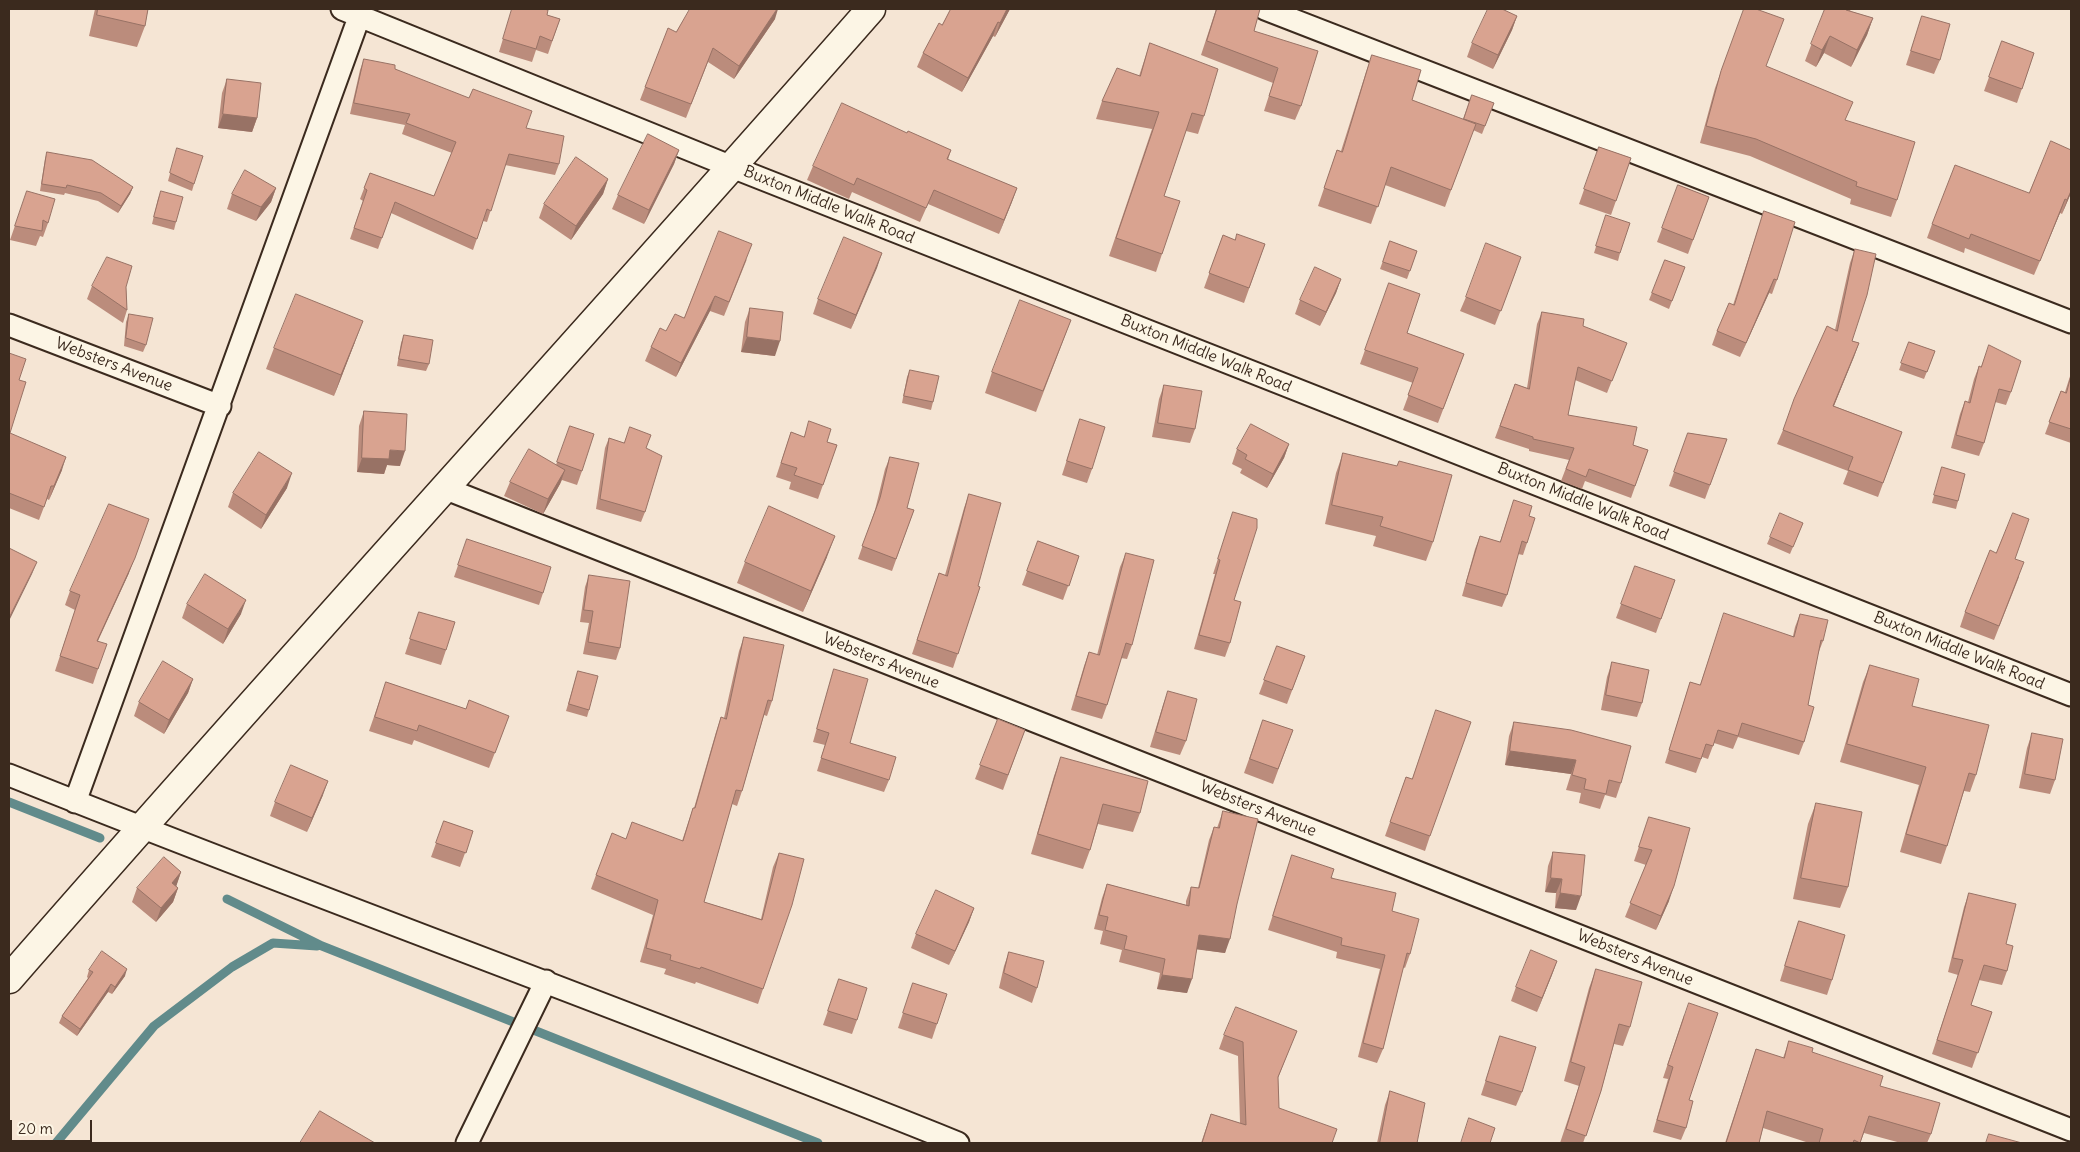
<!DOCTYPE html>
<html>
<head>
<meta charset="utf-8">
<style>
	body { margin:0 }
	#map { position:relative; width:2080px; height:1152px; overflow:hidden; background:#f5e5d4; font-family:Delius,sans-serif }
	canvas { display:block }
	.frame { position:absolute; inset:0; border:10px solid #3b2a1e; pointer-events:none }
	.scale { position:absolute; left:10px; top:1120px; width:82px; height:22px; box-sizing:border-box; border:2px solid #3b2a1e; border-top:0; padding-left:6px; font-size:15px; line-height:18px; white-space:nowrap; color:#3b2a1e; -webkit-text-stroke:4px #fcf5e5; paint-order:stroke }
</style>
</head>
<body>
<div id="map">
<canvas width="2080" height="1152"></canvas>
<div class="frame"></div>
<div class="scale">20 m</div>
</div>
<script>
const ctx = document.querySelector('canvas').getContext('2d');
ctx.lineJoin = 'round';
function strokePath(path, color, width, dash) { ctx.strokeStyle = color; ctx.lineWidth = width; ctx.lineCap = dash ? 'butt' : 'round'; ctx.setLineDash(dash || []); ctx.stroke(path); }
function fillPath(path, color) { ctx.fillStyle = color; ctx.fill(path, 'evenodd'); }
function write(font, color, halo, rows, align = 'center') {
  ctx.font = font + ' Delius,sans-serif'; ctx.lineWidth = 4; ctx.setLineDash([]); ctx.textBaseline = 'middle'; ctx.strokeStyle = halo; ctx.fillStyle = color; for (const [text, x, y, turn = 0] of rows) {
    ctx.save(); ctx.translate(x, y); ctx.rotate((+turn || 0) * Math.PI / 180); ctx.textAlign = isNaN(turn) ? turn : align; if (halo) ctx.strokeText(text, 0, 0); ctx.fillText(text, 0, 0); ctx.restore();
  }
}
strokePath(new Path2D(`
	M9,802L100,838
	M227,899L322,946L818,1143
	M56,1143L154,1026L232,967L273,943L317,946`), '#618b8b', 9);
const minor = new Path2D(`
	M342,9L732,167L2071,695
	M1265,9L2071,322
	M9,325L220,406
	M444,488L2071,1130
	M9,775C324,901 643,1016 958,1143
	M75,802L362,9
	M467,1143L546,981`);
const secondary = new Path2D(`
	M9,979C293,653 586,334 871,9`);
strokePath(minor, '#3b2a1e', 25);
strokePath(secondary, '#3b2a1e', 31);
strokePath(minor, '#fcf5e5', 21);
strokePath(secondary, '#fcf5e5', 28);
fillPath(new Path2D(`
	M95,9H148L145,26L137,47L89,36Z
	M512,9H544L547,15L560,19L548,54L536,50L532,62L499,52Z
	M951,9H1010L995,37L993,36L962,92L917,67L923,53L942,25Z
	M1216,9H1260L1254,31L1301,106L1295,120L1264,111L1273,83L1201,55Z
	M1744,9L1766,66L1846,121L1897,200L1891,217L1850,204L1851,199L1750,156L1700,143L1715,88Z
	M1825,9H1851L1850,11L1873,18L1867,35L1851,67L1824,53L1816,67L1805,61Z
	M1517,16L1512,30L1493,69L1467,57L1472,43Z
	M1922,16L1940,60L1934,74L1906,65Z
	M775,19L734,79L708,62L686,118L640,100L645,87L676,32Z
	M2002,41L2034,53L2017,103L1984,91Z
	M1150,43L1204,116L1198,134L1186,131L1164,196L1162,254L1156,272L1109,256L1152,129L1096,119L1102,101L1139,76Z
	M1372,55L1412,100L1463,119L1472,95L1494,103L1482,134L1473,130L1445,207L1385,185L1371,224L1318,206L1337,150L1341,151L1366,72Z
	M364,59L395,69L526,128L559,164L555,175L505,165L487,222L483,221L473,250L391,213L378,249L350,239L363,201L360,199L370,173L434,196L452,153L402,134L405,125L350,114L360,70Z
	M227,79L257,118L252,132L218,128L222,93Z
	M907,133L951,150L948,160L1017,188L999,234L928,204L920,222L852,192L849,199L807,180L813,166Z
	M1599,147L1631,158L1611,215L1579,204Z
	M177,148L194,184L192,191L168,181Z
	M679,150L674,164L644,224L612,209L618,195Z
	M2071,150V193L2062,214L2060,213L2034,275L1965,248L1964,253L1927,238L1932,224L2029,193Z
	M47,152L133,187L130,194L118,213L98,201L65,193L64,195L40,191L45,159Z
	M608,179L603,194L571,240L539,218L544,204Z
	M1678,185L1709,197L1688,254L1657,242Z
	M276,188L271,202L256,221L227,209L232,194Z
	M27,191L48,223L43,237L40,236L36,246L10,240Z
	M161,191L176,222L174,230L152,224L158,199Z
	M1764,211L1777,280L1772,294L1769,293L1740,357L1712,345L1717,331L1733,305Z
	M1606,215L1620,253L1618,261L1594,253Z
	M1223,235L1235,240L1265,244L1244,303L1204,288Z
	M1390,241L1417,251L1407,279L1380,269Z
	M1855,249L1852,341L1859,343L1834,406L1902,432L1878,497L1843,484L1848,471L1777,444L1783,430L1835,330L1850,263Z
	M882,253L851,329L813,314L818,299Z
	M747,259L724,316L710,311L676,377L645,361L651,347L666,331L684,318Z
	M1665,260L1685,267L1669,309L1649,300Z
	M1516,271L1495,325L1460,311L1466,297Z
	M1341,279L1336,293L1320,326L1295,314L1300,300Z
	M1389,283L1407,333L1464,354L1438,423L1403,410L1413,383L1360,364Z
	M92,286L126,287L127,310L123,323L87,299Z
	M750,308L775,356L741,352L745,322Z
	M1542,312L1583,326L1622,355L1607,393L1575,380L1568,415L1633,445L1648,450L1631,498L1585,481L1582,489L1561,481L1569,460L1529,451V449L1495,438L1515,384L1527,388L1537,324Z
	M129,314L146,345L143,352L124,346L126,322Z
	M1071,320L1036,412L985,393L992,372Z
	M404,335L429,364L426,371L397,366L401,343Z
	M355,342L334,396L266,369L274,348Z
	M1909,342L1935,351L1924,379L1899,370Z
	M9,353L19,380L10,433L62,470L49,500L47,499L39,520L9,508Z
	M1979,366L2011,392L2006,405L1995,402L1984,443L1979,456L1951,448L1960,414L1965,401L1968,402L1974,379Z
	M910,370L933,402L931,410L902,403L907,377Z
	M2071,373V443L2045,434L2061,391L2065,392Z
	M1164,385L1195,429L1190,443L1152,437L1159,399Z
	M364,411L400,466L387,465L384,474L357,472L359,426Z
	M1080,419L1092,469L1087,483L1062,475Z
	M570,426L582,471L577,485L562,480L560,484L543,514L504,496L510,482L556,465Z
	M791,432L804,437L827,442L837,445L818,499L789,489L791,482L776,477Z
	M1688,433L1727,439L1705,499L1669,486Z
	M609,438L624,443L646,448L645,512L641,522L596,509L605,448Z
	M1289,444L1284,458L1267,488L1240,473L1242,469L1232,464L1237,449Z
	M1343,453L1433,542L1426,561L1373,546L1376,536L1325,524L1336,473Z
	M890,457L907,508L914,510L892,571L858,559L875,510L885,469Z
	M1942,467L1958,501L1956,509L1932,503Z
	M287,488L261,529L228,507L233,493Z
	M969,494L978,586L980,587L953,668L912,654L939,573L945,575L964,508Z
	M1514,500L1529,516L1527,543L1523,555L1518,554L1507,595L1502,607L1462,596L1475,549L1480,536L1500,542Z
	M1233,512L1234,600L1230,643L1225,657L1194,649L1215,574H1213Z
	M1803,523L1790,554L1767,544L1770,537Z
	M467,539L543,593L539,605L454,577Z
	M1038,541L1079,556L1063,600L1022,585Z
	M1126,553L1132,645L1127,659L1121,658L1107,705L1102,719L1071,710L1084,666L1089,652L1097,655L1120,567Z
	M1996,553L2015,559L2019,577L1994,640L1960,627L1965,612Z
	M827,557L803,612L737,583L745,562Z
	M1635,566L1675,580L1656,633L1616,618Z
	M129,573L98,641V669L93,684L55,671L75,610L65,605L70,591Z
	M589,575L620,648L616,660L583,654L589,623L580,622L585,587Z
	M187,604L241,614L223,644L182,618Z
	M419,612L446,650L441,665L405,654Z
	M1800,614L1823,641L1818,654L1808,705L1804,742L1799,755L1738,737L1733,749L1714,743L1708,759L1702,757L1696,773L1665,763L1690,682L1700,685L1793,636L1795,627Z
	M744,637L772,701L767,716L764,715L742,791L737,806L732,804L704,902L761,919L773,867L779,853L763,989L758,1004L696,982L695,984L664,974L666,969L640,962L653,915L591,889L596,875L626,839L682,841L693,808H694L716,732L721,717L724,718L739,651Z
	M1277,646L1305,656L1287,704L1259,694Z
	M1612,662L1642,703L1637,717L1601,710L1607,677Z
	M1870,665L1912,706L1976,775L1970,792L1964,791L1947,846L1941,864L1900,852L1919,785L1840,762L1863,682Z
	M834,669L850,743L889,780L884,792L817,771L825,745L813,742L830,682Z
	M578,671L589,710L587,717L566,711Z
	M193,679L188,693L164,734L134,716L139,702Z
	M386,682L466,709L509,716L489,768L414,740L412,745L369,731Z
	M1168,691L1186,741L1180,755L1150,747L1163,705Z
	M998,719L1025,730L1003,790L975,779Z
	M1263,720L1293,730L1273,784L1244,773Z
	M1514,722L1621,783L1616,798L1605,795L1600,809L1579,803L1581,793L1566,790L1571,774L1505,765L1509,736Z
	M2032,733L2055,780L2050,794L2019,788L2027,748Z
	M1061,757L1140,813L1133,832L1098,824L1090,850L1083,869L1031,854L1054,776Z
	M1406,777L1412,779L1430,836L1425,851L1385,836Z
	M323,795L307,832L270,816L275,802Z
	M1816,803L1848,887L1840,908L1793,899L1808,824Z
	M1223,811L1237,904L1225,953L1197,949L1187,993L1157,989L1160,973L1119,962L1122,950L1100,944L1103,931L1094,929L1102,898L1107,884L1186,905V901L1191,887L1198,888L1209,840L1214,827L1217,828Z
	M1649,817L1669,901L1656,930L1625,917L1646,865L1634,861Z
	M444,821L473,831L460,867L431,857Z
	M1553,852L1576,910L1555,908L1556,893L1545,892L1548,866Z
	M1292,855L1392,911L1410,954L1405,968L1403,967L1383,1049L1377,1063L1358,1057L1380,969L1336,958L1337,952L1268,930Z
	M181,872L176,886L178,888L173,902L156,922L132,902L137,888Z
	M1969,893L2006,944L2007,971L2002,985L1979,980L1971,1005L1992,1012L1972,1068L1932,1054L1958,975L1948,972L1964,907Z
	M974,908L969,922L949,965L911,948L916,934Z
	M1799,921L1832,980L1827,995L1780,981L1794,935Z
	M1009,952L1037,988L1032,1003L999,988L1004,966Z
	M1557,961L1537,1012L1511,1001L1516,987Z
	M1596,969L1630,1027L1623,1046L1614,1044L1601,1091L1583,1143H1560L1579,1086L1564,1081L1589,988Z
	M89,970L125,976L112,994L108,992L77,1036L59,1023L62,1016L88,978L87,977Z
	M839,979L857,1020L852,1034L823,1025Z
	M913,983L937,1024L932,1039L898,1028Z
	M1684,1015L1689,1100L1686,1128L1681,1140L1653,1132L1668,1079L1663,1078Z
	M1224,1035L1291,1045L1278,1078L1279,1108L1332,1143H1201L1211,1114L1240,1123L1238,1056L1219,1049Z
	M1500,1036L1522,1092L1516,1106L1481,1095Z
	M1789,1041L1880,1086L1931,1134L1927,1143H1901L1864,1133L1860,1143H1809L1763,1128L1759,1143H1725L1756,1049L1783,1058Z
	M1390,1091L1417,1143H1377L1385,1105Z`), '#bb8c7c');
fillPath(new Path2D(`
	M777,9H778L775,19L734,79L739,66Z
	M1007,9H1010L995,37L1000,23Z
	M1517,16L1512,30L1493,69L1498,55Z
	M1873,18L1867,35L1851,67L1857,50Z
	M998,22L993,36L962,92L968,78Z
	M1830,36L1824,53L1816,67L1822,50Z
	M223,114L257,118L252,132L218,128Z
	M679,150L674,164L644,224L649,210Z
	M608,179L603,194L571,240L576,226Z
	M133,187L130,194L118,213L121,206Z
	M276,188L271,202L256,221L261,207Z
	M1017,188L1012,202L999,234L1004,220Z
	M2071,191V193L2062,214L2067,200Z
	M2065,199L2060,213L2034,275L2040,261Z
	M882,253L877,268L851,329L856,315Z
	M1341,279L1336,293L1320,326L1326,312Z
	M1774,279L1769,293L1740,357L1746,343Z
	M715,296L710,311L676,377L681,363Z
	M363,321L355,342L334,396L341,375Z
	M747,337L780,341L775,356L741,352Z
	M1859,343L1854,357L1828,420L1833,406Z
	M1289,444L1284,458L1267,488L1273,474Z
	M390,450L405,451L400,466L387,465L384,474L357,472L362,458Z
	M66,457L62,470L49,500L54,486Z
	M565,470L560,484L543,514L548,499Z
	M292,473L287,488L261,529L266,515Z
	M149,519L129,573L91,655L97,641Z
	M835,536L827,557L803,612L811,591Z
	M37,562L32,574L9,621V618Z
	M246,600L241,614L223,644L228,629Z
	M193,679L188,693L164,734L169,720Z
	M1510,751L1576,760L1571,774L1505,765Z
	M328,781L323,795L307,832L312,818Z
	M181,872L176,887L172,883Z
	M1551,878L1562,879L1556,893L1545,892Z
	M1674,886L1669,901L1656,930L1661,916Z
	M178,888L173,902L156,922L161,908Z
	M1560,893L1581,896L1576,910L1555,908Z
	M974,908L969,922L949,965L955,951Z
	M1199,935L1230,939L1225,953L1194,949Z
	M1557,961L1552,975L1537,1012L1542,998Z
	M127,969L125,976L112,994L115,987Z
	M1162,975L1192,979L1187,993L1157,989Z
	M111,984L108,992L77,1036L80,1029Z`), '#987265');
const building = new Path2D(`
	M98,9H148L145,26L97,15Z
	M512,9H544L548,10L547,15L560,19L552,41L540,36L536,49L503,39Z
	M690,9H777L739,66L713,48L691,104L645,87L668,28L676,32Z
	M951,9H1007L1000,23L998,22L968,78L923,53L939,23L942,25Z
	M1217,9H1260L1254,31L1318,51L1301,106L1269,96L1278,68L1207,41Z
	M1488,9H1502L1517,16L1498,55L1472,43Z
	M1744,9H1756L1784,19L1766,66L1853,102L1845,120L1915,142L1897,200L1856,186L1857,182L1756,139L1706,126L1721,71Z
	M1825,9H1847L1846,10L1873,18L1857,50L1830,36L1822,50L1811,44Z
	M1922,16L1950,24L1940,60L1911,51Z
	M2002,41L2034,53L2022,89L1989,77Z
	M1150,43L1218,69L1204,116L1192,113L1164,196L1180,201L1162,254L1116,238L1159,112L1102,101L1117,68L1140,76Z
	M1372,55L1421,70L1412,100L1476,124L1451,190L1391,167L1378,207L1324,188L1337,150L1342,152Z
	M364,59L395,65V69L469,98L473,89L532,111L526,128L564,136L559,164L509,154L491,211L487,209L477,239L395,202L382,238L354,228L367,190L364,188L370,173L434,196L456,142L406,123L410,114L354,103Z
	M227,79L261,83L257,118L223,114Z
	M1472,95L1494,103L1485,126L1464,119Z
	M842,103L907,133L908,131L951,150L947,159L1017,188L1004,220L934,190L926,208L857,178L854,185L813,166Z
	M648,134L679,150L649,210L618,195Z
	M2051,141L2071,150V191L2067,200L2065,199L2040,261L1971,234L1969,239L1932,224L1955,165L2029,193Z
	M1599,147L1631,158L1616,201L1584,189Z
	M177,148L203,156L194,184L170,173Z
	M47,152L92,160L133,187L121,206L101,193L67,185L66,188L42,184Z
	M576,157L608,179L576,226L544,204Z
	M245,170L276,188L261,207L232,194Z
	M1678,185L1709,197L1693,240L1662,228Z
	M27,191L55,199L48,223L43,220L42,231L15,226Z
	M161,191L183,197L176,222L154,217Z
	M1764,211L1795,222L1777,280L1774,279L1746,343L1717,331L1729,303L1734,305Z
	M1606,215L1630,223L1620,253L1596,246Z
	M719,231L752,244L729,302L715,296L681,363L651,347L660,328L666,331L675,314L684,318Z
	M1237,234L1265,244L1249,288L1209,273L1223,235L1235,240Z
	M844,237L882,253L856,315L818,299Z
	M1390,241L1417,251L1410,271L1383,262Z
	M1486,243L1521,257L1501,311L1466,297Z
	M1855,249L1876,254L1867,295L1852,341L1859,343L1833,406L1902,432L1883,483L1848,470L1853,457L1783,430L1794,399L1827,326L1837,331Z
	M107,257L132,266L126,287L127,310L92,286Z
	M1665,260L1685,267L1672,301L1652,293Z
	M1315,267L1341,279L1326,312L1300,300Z
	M1389,283L1420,294L1407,333L1464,354L1443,409L1408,395L1418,368L1365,350Z
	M296,294L363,321L341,375L274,348Z
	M1020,300L1071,320L1043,391L992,372Z
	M750,308L783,312L780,341L747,337Z
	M1542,312L1584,319L1583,326L1627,343L1612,381L1578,367L1568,415L1637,427L1633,445L1648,450L1635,486L1589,469L1586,477L1566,469L1574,448L1533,439V437L1500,426L1515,384L1529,389Z
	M129,314L153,318L146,345L126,338Z
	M404,335L433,340L429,364L399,359Z
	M1909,342L1935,351L1927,372L1901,363Z
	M1989,345L2021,361L2011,392L1999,389L1984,443L1956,435L1965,401L1970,403L1979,366L1981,367Z
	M9,353L26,359L19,380L26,382L10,433L66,457L54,486H51L44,507L9,493Z
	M910,370L939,376L933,402L904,396Z
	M2071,376V429L2049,422L2061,391L2066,393Z
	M1164,385L1202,391L1195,429L1158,423Z
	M364,411L407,414L405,451L390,450L389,459L362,458Z
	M1080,419L1105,427L1092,469L1067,461Z
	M809,421L831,429L827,442L837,445L823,485L794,475L797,468L781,463L791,432L804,437Z
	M1251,424L1289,444L1273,474L1245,459L1247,455L1237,449Z
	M570,426L594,434L582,471L557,462Z
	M630,427L651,435L646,448L662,456L645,512L600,499L609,438L624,443Z
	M1688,433L1727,439L1710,485L1674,472Z
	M529,449L565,470L548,499L510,482Z
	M259,452L292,473L266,515L233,493Z
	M1343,453L1397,466L1399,461L1452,475L1433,542L1380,526L1383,517L1332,505Z
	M890,457L919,463L907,508L914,510L896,559L862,546L880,498Z
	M1942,467L1965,474L1958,501L1934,495Z
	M969,494L1001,503L978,586L980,587L958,654L917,640L939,573L947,576Z
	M1514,500L1532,506L1529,516L1535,518L1527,543L1522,541L1507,595L1466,583L1480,536L1500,542Z
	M109,504L149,519L135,558L97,641L107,644L98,669L60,656L80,595L70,591Z
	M769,506L835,536L811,591L745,562Z
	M1233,512L1257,519V528L1234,600L1241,602L1230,643L1199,635L1220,560L1218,559Z
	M1780,513L1803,523L1793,547L1770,537Z
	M2013,513L2029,519L2015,559L2024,562L1999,626L1965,612L1990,550L1996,553Z
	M467,539L551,567L543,593L458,565Z
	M1038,541L1079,556L1069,586L1027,571Z
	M9,548L37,562L9,618Z
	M1126,553L1154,560L1132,645L1126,643L1107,705L1076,696L1089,652L1099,655Z
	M1635,566L1675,580L1661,619L1621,604Z
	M205,574L246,600L228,629L187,604Z
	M589,575L630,581L620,648L588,642L593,611L584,610Z
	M419,612L455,622L446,650L410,639Z
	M1724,613L1794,637L1800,614L1828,620L1823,641L1821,640L1808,705L1814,707L1804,742L1742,723L1738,736L1718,730L1713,746L1706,744L1701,759L1669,750L1690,682L1700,685Z
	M744,637L784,645L772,701L768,700L742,791L736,790L704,902L762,920L779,853L804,859L792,905L763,989L701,967L700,969L670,960L671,955L646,948L658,900L596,875L612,833L626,839L632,822L683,841L693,808H695L721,717L726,719Z
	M1277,646L1305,656L1292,690L1264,680Z
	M163,661L193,679L169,720L139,702Z
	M1612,662L1649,670L1642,703L1606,695Z
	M1870,665L1919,679L1912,706L1989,725L1976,775L1969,773L1947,846L1906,834L1926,767L1847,744Z
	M834,669L868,679L850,743L896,757L889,780L821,758L829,733L817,729Z
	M578,671L598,676L589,710L569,704Z
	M386,682L466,709L469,700L509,716L495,753L419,725L417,731L375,717Z
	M1168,691L1197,699L1186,741L1156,732Z
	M1436,710L1471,722L1430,836L1390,822L1406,777L1412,779Z
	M998,719L1025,730L1008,775L980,765Z
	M1263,720L1293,730L1278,769L1250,759Z
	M1514,722L1571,730L1631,746L1621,783L1609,780L1606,794L1584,789L1586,779L1572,775L1576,760L1510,751Z
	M2032,733L2063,739L2055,780L2025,774Z
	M1061,757L1148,781L1140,813L1103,804L1090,850L1038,834Z
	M291,765L328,781L312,818L275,802Z
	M1816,803L1862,812L1848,887L1801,878Z
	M1223,811L1258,819L1237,904L1230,939L1199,935L1192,979L1162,975L1165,959L1124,949L1127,936L1105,930L1108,917L1099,915L1107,884L1189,906L1191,887L1199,888L1214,827L1219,828Z
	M1649,817L1690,828L1674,886L1661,916L1630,903L1652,850L1639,847Z
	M444,821L473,831L466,853L436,843Z
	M1553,852L1585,855L1581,896L1560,893L1562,879L1551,878Z
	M1292,855L1334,869L1331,878L1396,893L1392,911L1419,919L1410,954L1407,953L1383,1049L1363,1043L1385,955L1341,945L1342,938L1273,916Z
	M164,857L181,872L172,883L178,888L161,908L137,888Z
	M936,890L974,908L955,951L916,934Z
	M1969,893L2016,904L2006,944L2013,946L2007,971L1984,965L1971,1005L1992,1012L1978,1053L1937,1040L1963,960L1953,958Z
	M1799,921L1845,935L1832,980L1785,966Z
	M1531,950L1557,961L1542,998L1516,987Z
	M102,951L127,969L115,987L111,984L80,1029L62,1016L93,972L89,970Z
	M1009,952L1044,961L1037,988L1004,973Z
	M1596,969L1642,982L1630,1027L1619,1024L1601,1091L1586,1136L1566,1129L1585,1067L1571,1062Z
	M839,979L867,988L857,1020L828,1011Z
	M913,983L947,994L937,1024L903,1013Z
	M1689,1003L1718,1013L1689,1100L1693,1101L1686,1128L1657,1120L1673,1067L1668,1065Z
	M1236,1007L1297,1031L1278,1077L1279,1108L1337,1129L1332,1143H1202L1211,1114L1246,1125L1243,1042L1224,1035Z
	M1500,1036L1536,1047L1522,1092L1486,1081Z
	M1789,1041L1813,1048L1812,1052L1883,1076L1880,1086L1940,1103L1931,1134L1869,1116L1860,1143L1854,1140L1853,1143H1819L1823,1129L1767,1111L1759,1143H1726L1756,1049L1784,1058Z
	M1390,1091L1425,1103L1417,1143H1380Z
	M320,1111L375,1143H300Z
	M1469,1118L1495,1128L1490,1143H1461Z
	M1989,1134L2022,1143H1986Z`);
fillPath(building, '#d9a390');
strokePath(building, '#987265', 1);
write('16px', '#3b2a1e', '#fcf5e5', [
	["Buxton Middle Walk Road",829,205,22],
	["Buxton Middle Walk Road",1206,354,22],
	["Websters Avenue",114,365,21],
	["Buxton Middle Walk Road",1583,502,22],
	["Buxton Middle Walk Road",1959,651,22],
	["Websters Avenue",881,661,22],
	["Websters Avenue",1258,809,22],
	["Websters Avenue",1635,958,22]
]);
</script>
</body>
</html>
